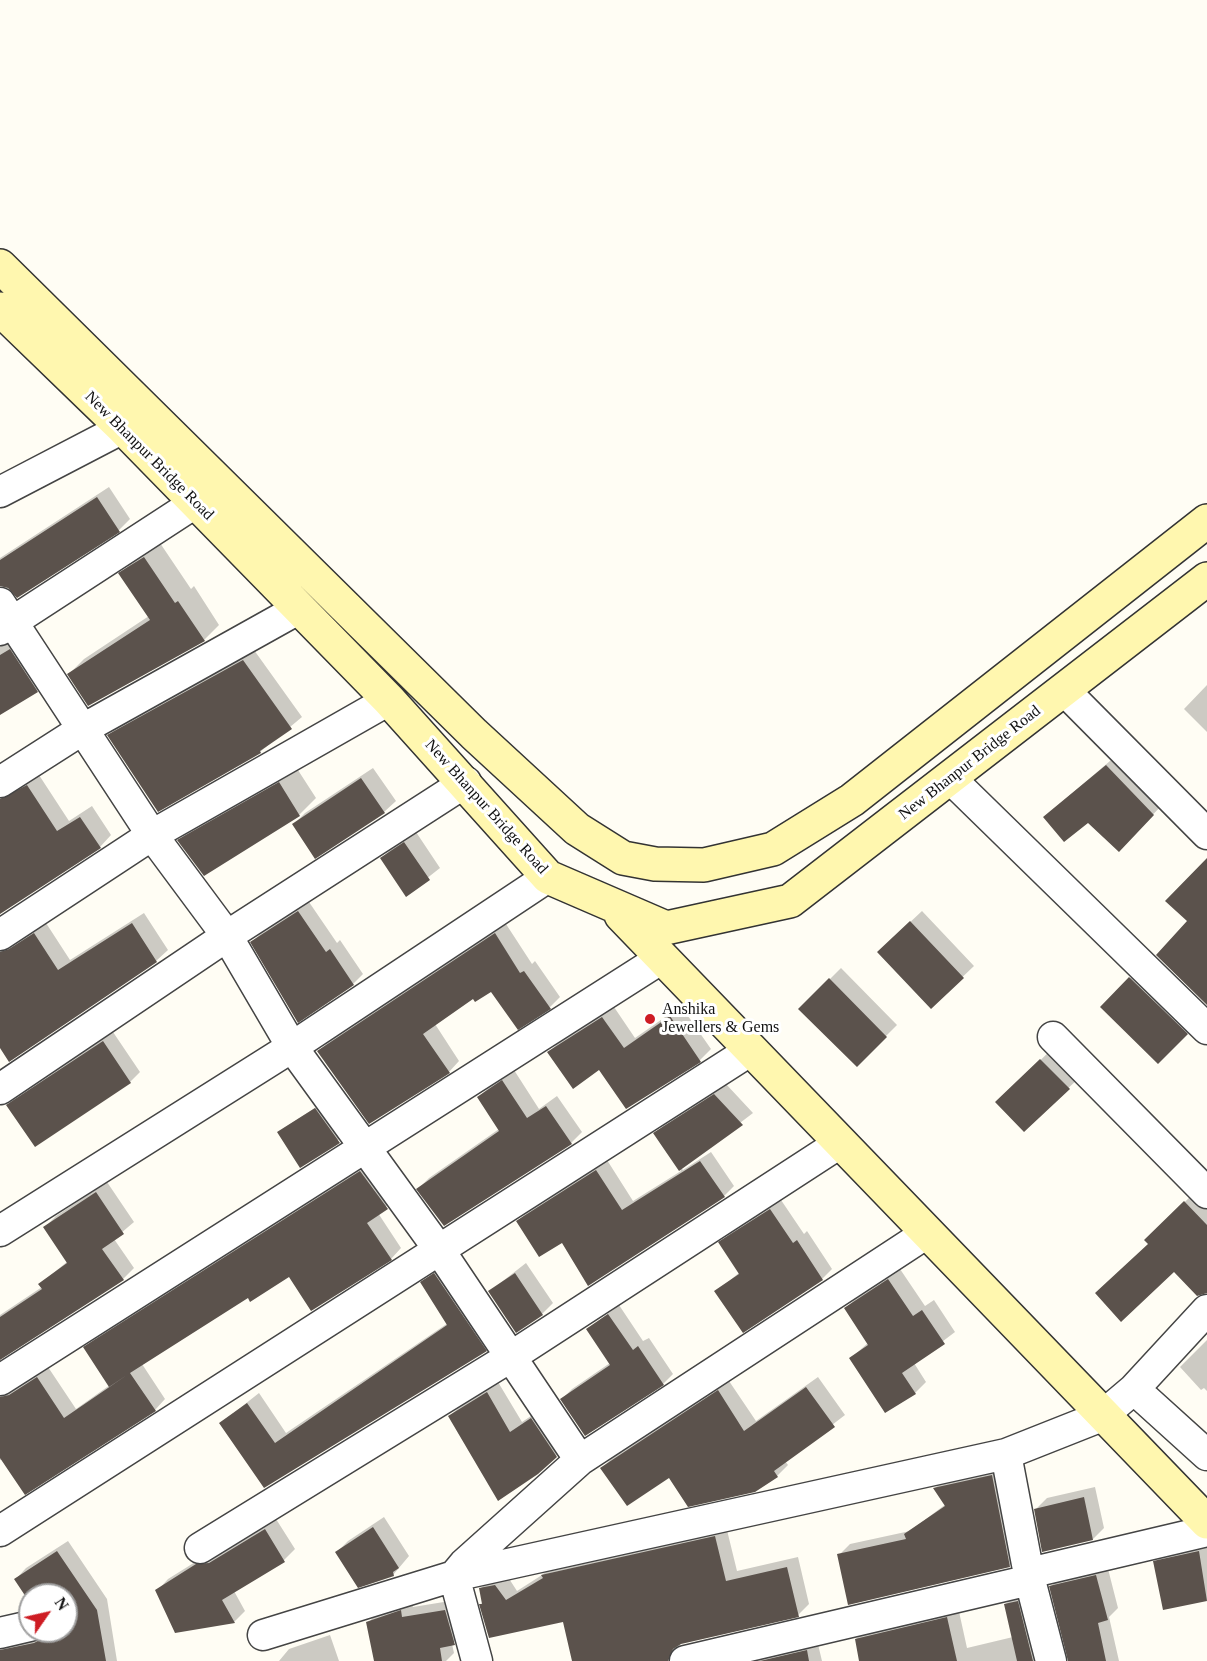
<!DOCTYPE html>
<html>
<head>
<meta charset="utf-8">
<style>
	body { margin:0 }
	#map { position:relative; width:1207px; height:1661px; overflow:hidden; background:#fffdf4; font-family:"Times New Roman",serif }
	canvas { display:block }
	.north { position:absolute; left:18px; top:1583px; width:60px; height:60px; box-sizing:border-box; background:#fff; border:2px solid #a0a0a0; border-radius:50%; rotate:56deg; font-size:16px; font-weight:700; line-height:24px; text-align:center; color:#111 }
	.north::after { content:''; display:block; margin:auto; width:21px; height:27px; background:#ce1c23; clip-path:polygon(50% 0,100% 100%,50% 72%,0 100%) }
</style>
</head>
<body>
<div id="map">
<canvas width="1207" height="1661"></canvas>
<div class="north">N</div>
</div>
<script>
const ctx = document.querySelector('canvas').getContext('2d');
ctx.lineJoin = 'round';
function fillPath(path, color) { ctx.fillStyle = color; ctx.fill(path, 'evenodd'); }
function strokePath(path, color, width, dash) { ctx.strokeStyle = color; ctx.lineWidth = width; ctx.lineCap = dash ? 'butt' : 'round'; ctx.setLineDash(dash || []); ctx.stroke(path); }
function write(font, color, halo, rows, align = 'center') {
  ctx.font = font + ' "Times New Roman",serif'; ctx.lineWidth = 6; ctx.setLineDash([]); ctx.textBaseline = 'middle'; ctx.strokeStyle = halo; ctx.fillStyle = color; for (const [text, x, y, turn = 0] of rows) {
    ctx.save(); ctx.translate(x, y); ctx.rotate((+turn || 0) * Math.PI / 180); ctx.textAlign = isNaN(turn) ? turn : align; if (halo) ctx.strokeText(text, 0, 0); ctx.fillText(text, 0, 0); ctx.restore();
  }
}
fillPath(new Path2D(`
	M109,487L130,519L119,530L9,587L0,584V558Z
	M160,543L191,589L194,586L219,625L204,640L69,674L84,659L149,616L120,574L136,558Z
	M0,631L48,679L37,691L0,713Z
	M254,650L302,717L260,752L109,735L120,724Z
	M1207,685V732L1184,709Z
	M1117,755L1164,803L1119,850L1088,821L1056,807Z
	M296,767L316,798L299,815L179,840L196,824Z
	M373,768L396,801L384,812L315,857L294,824L305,813Z
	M39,775L69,821L92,806L111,835L100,847L0,913V797Z
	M416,832L440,868L407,894L382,858L393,847Z
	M309,902L337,943L340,940L363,974L353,984L298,1020L252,942L262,932Z
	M922,911L974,966L931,1007L890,941Z
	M144,913L168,950L156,961L0,1046V936L14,941L46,923L70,960Z
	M506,924L532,964L535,961L560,997L550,1007L491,989L474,997L435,1024L459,1061L449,1072L318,1052L329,1041Z
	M1141,967L1198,1022L1158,1062L1102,1007Z
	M841,968L897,1025L857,1065L800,1009Z
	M681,1006L711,1049L700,1060L627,1107L599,1068L549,1052L560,1041L614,1007L635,1038Z
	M113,1032L140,1072L130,1082L8,1105L17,1095Z
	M1052,1049L1080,1077L1024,1130L997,1102Z
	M514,1070L539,1109L557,1096L582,1132L571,1143L444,1224L418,1189L429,1178L499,1129L479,1097L490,1086Z
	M726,1084L753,1113L681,1168L683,1170L711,1152L734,1186L724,1196L562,1241L518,1221L528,1211L607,1160L633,1201L681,1171L655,1134L666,1123Z
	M321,1104L344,1136L300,1166L284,1128Z
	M372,1161L398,1197L378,1213L401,1248L391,1259L289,1274L248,1296L142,1364L165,1399L155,1410L0,1460V1381L12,1387L48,1367L76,1409L110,1385L85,1348L96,1337Z
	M107,1182L134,1222L114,1239L134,1268L123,1279L0,1358V1315L42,1287L40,1284L68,1261L45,1227L56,1216Z
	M1196,1191L1207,1203V1292L1146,1240Z
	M781,1200L804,1234L807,1231L832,1269L822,1279L716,1292L740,1272L720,1243L731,1232Z
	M446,1263L497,1339L486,1350L265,1486L221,1423L259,1393L286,1433L448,1323L422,1282Z
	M526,1263L553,1303L542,1314L490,1291Z
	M900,1269L925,1306L934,1300L955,1332L914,1363L926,1382L915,1393L851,1358L869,1342L846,1308L857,1297Z
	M619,1305L643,1341L649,1338L673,1374L663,1384L562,1399L572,1389L610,1363L588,1329Z
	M1207,1340V1391L1204,1388L1201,1390L1180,1367Z
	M818,1377L845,1415L785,1461L788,1465L777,1476L670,1475L602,1468L613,1457L729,1381L756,1421Z
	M498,1382L522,1422L543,1408L567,1445L556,1456L450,1416L461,1405Z
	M1003,1465L1020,1555L1009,1566L839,1555L850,1544L910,1531L946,1504L935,1488L946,1478Z
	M1095,1487L1104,1528L1093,1539L1036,1509L1047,1498Z
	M384,1517L409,1556L393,1575L337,1552L348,1541Z
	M276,1519L295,1549L284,1560L234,1591L245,1611L234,1622L176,1631L157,1591L168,1579L208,1554Z
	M726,1526L737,1571L798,1557L809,1604L798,1615L680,1643L682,1661H573L564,1620L481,1604L483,1602L480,1589L491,1578L506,1574L517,1591L542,1575L553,1564Z
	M68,1541L107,1599L117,1661H0V1641L49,1631H66V1595H30V1600L16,1579L26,1568Z
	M1207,1541V1600L1164,1608L1155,1562L1166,1551Z
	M1107,1565L1118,1608L1109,1617L1119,1661H1069L1051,1586L1062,1576Z
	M1028,1591L1051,1661H861L856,1639L867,1628L958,1607L967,1648L1013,1637L1006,1604L1016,1593Z
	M412,1600L413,1607L456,1600L465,1632L452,1644L454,1653L446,1661H375L368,1623L379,1611Z
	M330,1635L339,1661H279L289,1649Z
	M817,1640L822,1661H729Z`), '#0003');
fillPath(new Path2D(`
	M97,497L120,532L17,598L8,588L0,586V560Z
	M144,557L175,603L178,601L205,641L88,706L67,674L150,620L118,573Z
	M10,649L38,692L0,715V655Z
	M243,660L292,729L260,751L261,753L158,812L107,735Z
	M1106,765L1154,815L1119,852L1088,823L1064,842L1043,817Z
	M361,778L385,813L315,859L292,824Z
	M279,782L300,816L204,876L177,840Z
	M27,785L57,831L80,817L101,848L0,914V799Z
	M404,842L430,880L406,897L380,858Z
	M1207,858V1005L1156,955L1187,921L1165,901Z
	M298,911L326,952L330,949L354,985L298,1023L250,942Z
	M910,921L964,978L931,1009L877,952Z
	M132,923L157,962L9,1062L0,1048V952L9,949L34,933L58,970Z
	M495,933L520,973L524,971L551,1009L518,1030L491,992L475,1002L473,999L423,1034L450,1073L369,1124L317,1051Z
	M1129,977L1188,1034L1158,1064L1100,1007Z
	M829,978L887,1037L857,1067L798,1009Z
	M670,1016L701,1062L626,1109L599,1070L573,1089L547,1052L602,1017L624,1048Z
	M103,1041L131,1083L35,1147L6,1105Z
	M1040,1059L1070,1089L1024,1132L995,1102Z
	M502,1080L527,1118L546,1106L572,1144L444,1226L416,1189L499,1131L477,1097Z
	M714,1094L743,1125L679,1171L653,1133Z
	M315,1108L340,1143L300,1168L277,1132Z
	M700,1161L725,1197L588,1286L562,1243L539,1257L516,1221L596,1170L622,1210Z
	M360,1171L388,1209L367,1223L392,1260L311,1311L289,1277L250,1302L248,1298L130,1373L156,1411L25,1495L0,1458V1397L9,1395L37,1377L64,1418L127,1375L109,1387L83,1347Z
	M96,1192L124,1234L102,1249L124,1280L0,1360V1317L42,1289L38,1284L67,1263L43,1227Z
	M1184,1201L1207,1225V1293L1197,1296L1174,1272L1121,1322L1095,1293L1148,1244L1144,1240Z
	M770,1209L793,1243L797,1240L823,1280L743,1333L714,1291L739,1274L718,1242Z
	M434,1273L487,1351L264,1488L219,1423L247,1403L275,1443L447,1325L420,1282Z
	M515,1273L543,1315L516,1333L488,1291Z
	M888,1279L913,1316L922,1310L945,1344L902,1373L916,1394L885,1413L849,1358L868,1345L844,1308Z
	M608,1314L633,1350L638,1346L664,1385L585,1436L560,1399L610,1365L586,1329Z
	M806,1387L835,1427L774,1471L778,1477L755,1492L688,1507L669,1478L627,1506L600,1468L718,1390L744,1431Z
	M487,1392L510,1432L531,1418L557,1457L538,1474L498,1501L448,1416Z
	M992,1475L1010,1567L848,1605L837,1554L906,1539L904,1534L945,1506L933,1488Z
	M1084,1497L1093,1540L1042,1552L1034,1509Z
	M373,1527L399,1568L393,1572L394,1576L358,1588L335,1552Z
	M265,1529L285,1562L222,1600L235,1623L175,1633L155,1590L196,1564L209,1563Z
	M715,1536L726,1581L787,1567L799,1617L681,1644L673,1649L668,1661H572L563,1622L489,1638L479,1604H482L479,1588L495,1585L506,1600L543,1578L541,1575Z
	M57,1551L97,1610L106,1661H0V1650L34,1643L51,1634L49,1631H66V1595H30V1603L14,1579Z
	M1199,1551L1207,1601L1163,1610L1153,1561Z
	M1096,1575L1108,1620L1098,1623L1106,1661H1068L1049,1586Z
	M1018,1601L1033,1661H1017L1004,1604Z
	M401,1610L402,1617L445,1610L455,1645L440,1648L442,1661H374L366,1622Z
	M947,1617L957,1661H859L855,1639Z
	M807,1650L809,1661H760Z`), '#5b524c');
const street = new Path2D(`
	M0,492L123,428
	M0,603L152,835L227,936L292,1047L440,1251L580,1460
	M0,630L195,503
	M1064,690L1207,834
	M951,779L1207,1029
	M0,782L83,729L300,608
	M0,935L152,835L389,700
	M1053,1037L1207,1193
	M0,1089L227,936L466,782
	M0,1231L292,1047L548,877
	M0,1380L662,958
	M1134,1389L1207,1455
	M1006,1454L1030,1580L1051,1661
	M0,1531L751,1050
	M200,1548L512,1356L840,1143
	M1029,1573L1207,1531
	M0,1633L30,1626
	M263,1635L454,1576L1006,1454L1102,1416L1134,1389L1207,1310
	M477,1661L454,1576L464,1564L580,1460L927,1233
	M685,1661L1030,1580`);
const secondary = new Path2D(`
	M0,266L474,734L577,829L623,858L655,864L704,865L773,849L852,800L1207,521
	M0,309L123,428L389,700L548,877L666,928L790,901L1207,579
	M621,915L1207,1522`);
strokePath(street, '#444', 33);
strokePath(secondary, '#333', 36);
strokePath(street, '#fff', 30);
strokePath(secondary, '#fff7af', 33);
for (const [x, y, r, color] of [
	[650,1019,6,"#ce1c23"]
]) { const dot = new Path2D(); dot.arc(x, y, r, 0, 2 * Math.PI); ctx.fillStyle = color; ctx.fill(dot); strokePath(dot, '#fff', 2); }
write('16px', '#111', '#fff', [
	["New Bhanpur Bridge Road",149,456,45],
	["New Bhanpur Bridge Road",970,763,-38],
	["New Bhanpur Bridge Road",486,807,48]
]);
write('16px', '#111', '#fff', [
	["Anshika",662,1010],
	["Jewellers & Gems",662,1028]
], 'left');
</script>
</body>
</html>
